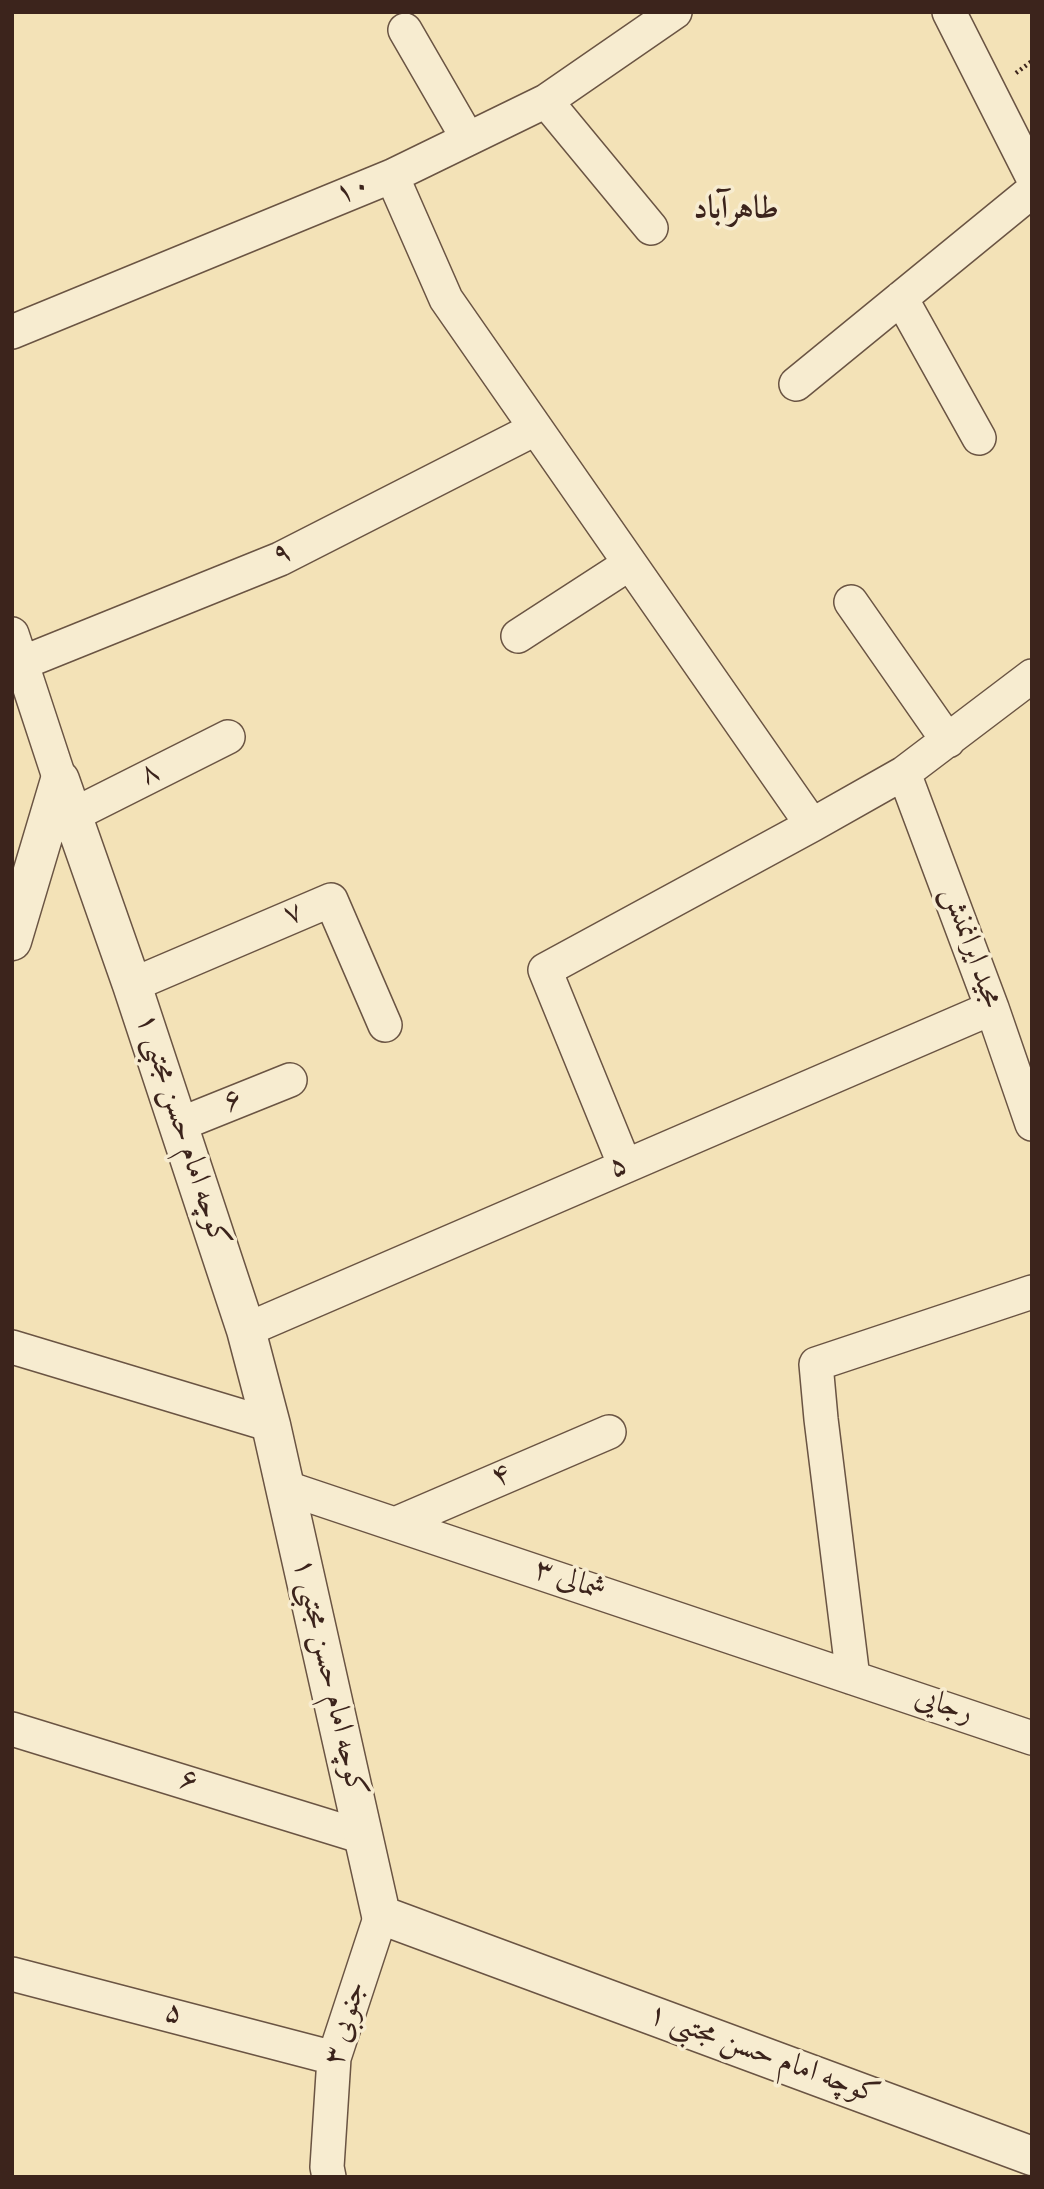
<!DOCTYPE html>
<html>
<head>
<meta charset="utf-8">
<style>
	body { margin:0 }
	#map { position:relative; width:1044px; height:2189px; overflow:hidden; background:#f3e2b7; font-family:"Sorts Mill Goudy",serif }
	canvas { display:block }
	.frame { position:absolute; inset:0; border:14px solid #3c241c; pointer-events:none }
</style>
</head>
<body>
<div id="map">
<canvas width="1044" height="2189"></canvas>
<div class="frame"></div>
</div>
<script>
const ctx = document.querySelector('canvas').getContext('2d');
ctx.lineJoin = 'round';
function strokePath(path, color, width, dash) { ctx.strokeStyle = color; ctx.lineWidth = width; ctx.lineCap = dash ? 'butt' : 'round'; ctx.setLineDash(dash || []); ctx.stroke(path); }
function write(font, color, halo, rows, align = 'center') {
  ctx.font = font + ' "Sorts Mill Goudy",Amiri,serif'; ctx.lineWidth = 7; ctx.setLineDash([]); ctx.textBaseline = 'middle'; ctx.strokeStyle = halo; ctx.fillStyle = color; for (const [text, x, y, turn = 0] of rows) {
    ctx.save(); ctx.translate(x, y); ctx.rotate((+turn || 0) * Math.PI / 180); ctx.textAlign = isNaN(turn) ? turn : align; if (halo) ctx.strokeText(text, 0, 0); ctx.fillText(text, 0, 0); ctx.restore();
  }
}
const minor = new Path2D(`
	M949,12L1032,176
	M405,30L468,139
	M546,101L651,228
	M392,176L446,299L812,825
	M901,298L979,438
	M12,332L392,176L546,101L675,12
	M796,384L1032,191
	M851,602L948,741
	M12,634L60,780
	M518,636L629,564
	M22,663L280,559L535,429
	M904,773L992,1008L1032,1124
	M73,815L228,737
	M132,985L331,900L385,1025
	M178,1125L290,1080
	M625,1166L545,970L812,825L904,773L1032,676
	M246,1330L992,1008
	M12,1347L271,1425
	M284,1487L1032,1738
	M395,1524L609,1432
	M853,1678L821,1419L816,1364L1032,1292
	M12,1729L363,1837
	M12,1974L334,2058
	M329,2177L327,2167L334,2058L381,1915`);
const tertiary = new Path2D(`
	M60,780L132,985L246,1330L271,1425L381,1915L1032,2156
	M12,941L60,780`);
strokePath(minor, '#6a5443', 36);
strokePath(tertiary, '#6a5443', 41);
strokePath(new Path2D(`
	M1016,73L1032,61`), '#3c241c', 4.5, [2, 3.5]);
strokePath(minor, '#f7ecd0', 33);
strokePath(tertiary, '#f7ecd0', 38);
write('30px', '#3c241c', '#f7ecd0', [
	["۱۰",354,192,-22],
	["۹",283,556,-25],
	["۸",151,776,-27],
	["۷",294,916,-23],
	["مجید ایرانمنش",969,948,70],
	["۶",234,1103,-21],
	["کوچه امام حسن مجتبی ۱",180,1131,72],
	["۵",619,1169,-23],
	["۴",502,1478,-23],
	["۳ شمالی",569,1583,19],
	["کوچه امام حسن مجتبی ۱",327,1678,77],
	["رجایی",943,1708,18],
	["۶",188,1783,17],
	["۵",173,2016,15],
	["۳ جنوبی",348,2024,-74],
	["کوچه امام حسن مجتبی ۱",763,2057,20]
]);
write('bold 32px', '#3c241c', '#f7ecd0', [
	["طاهرآباد",736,213]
]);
</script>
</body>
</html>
